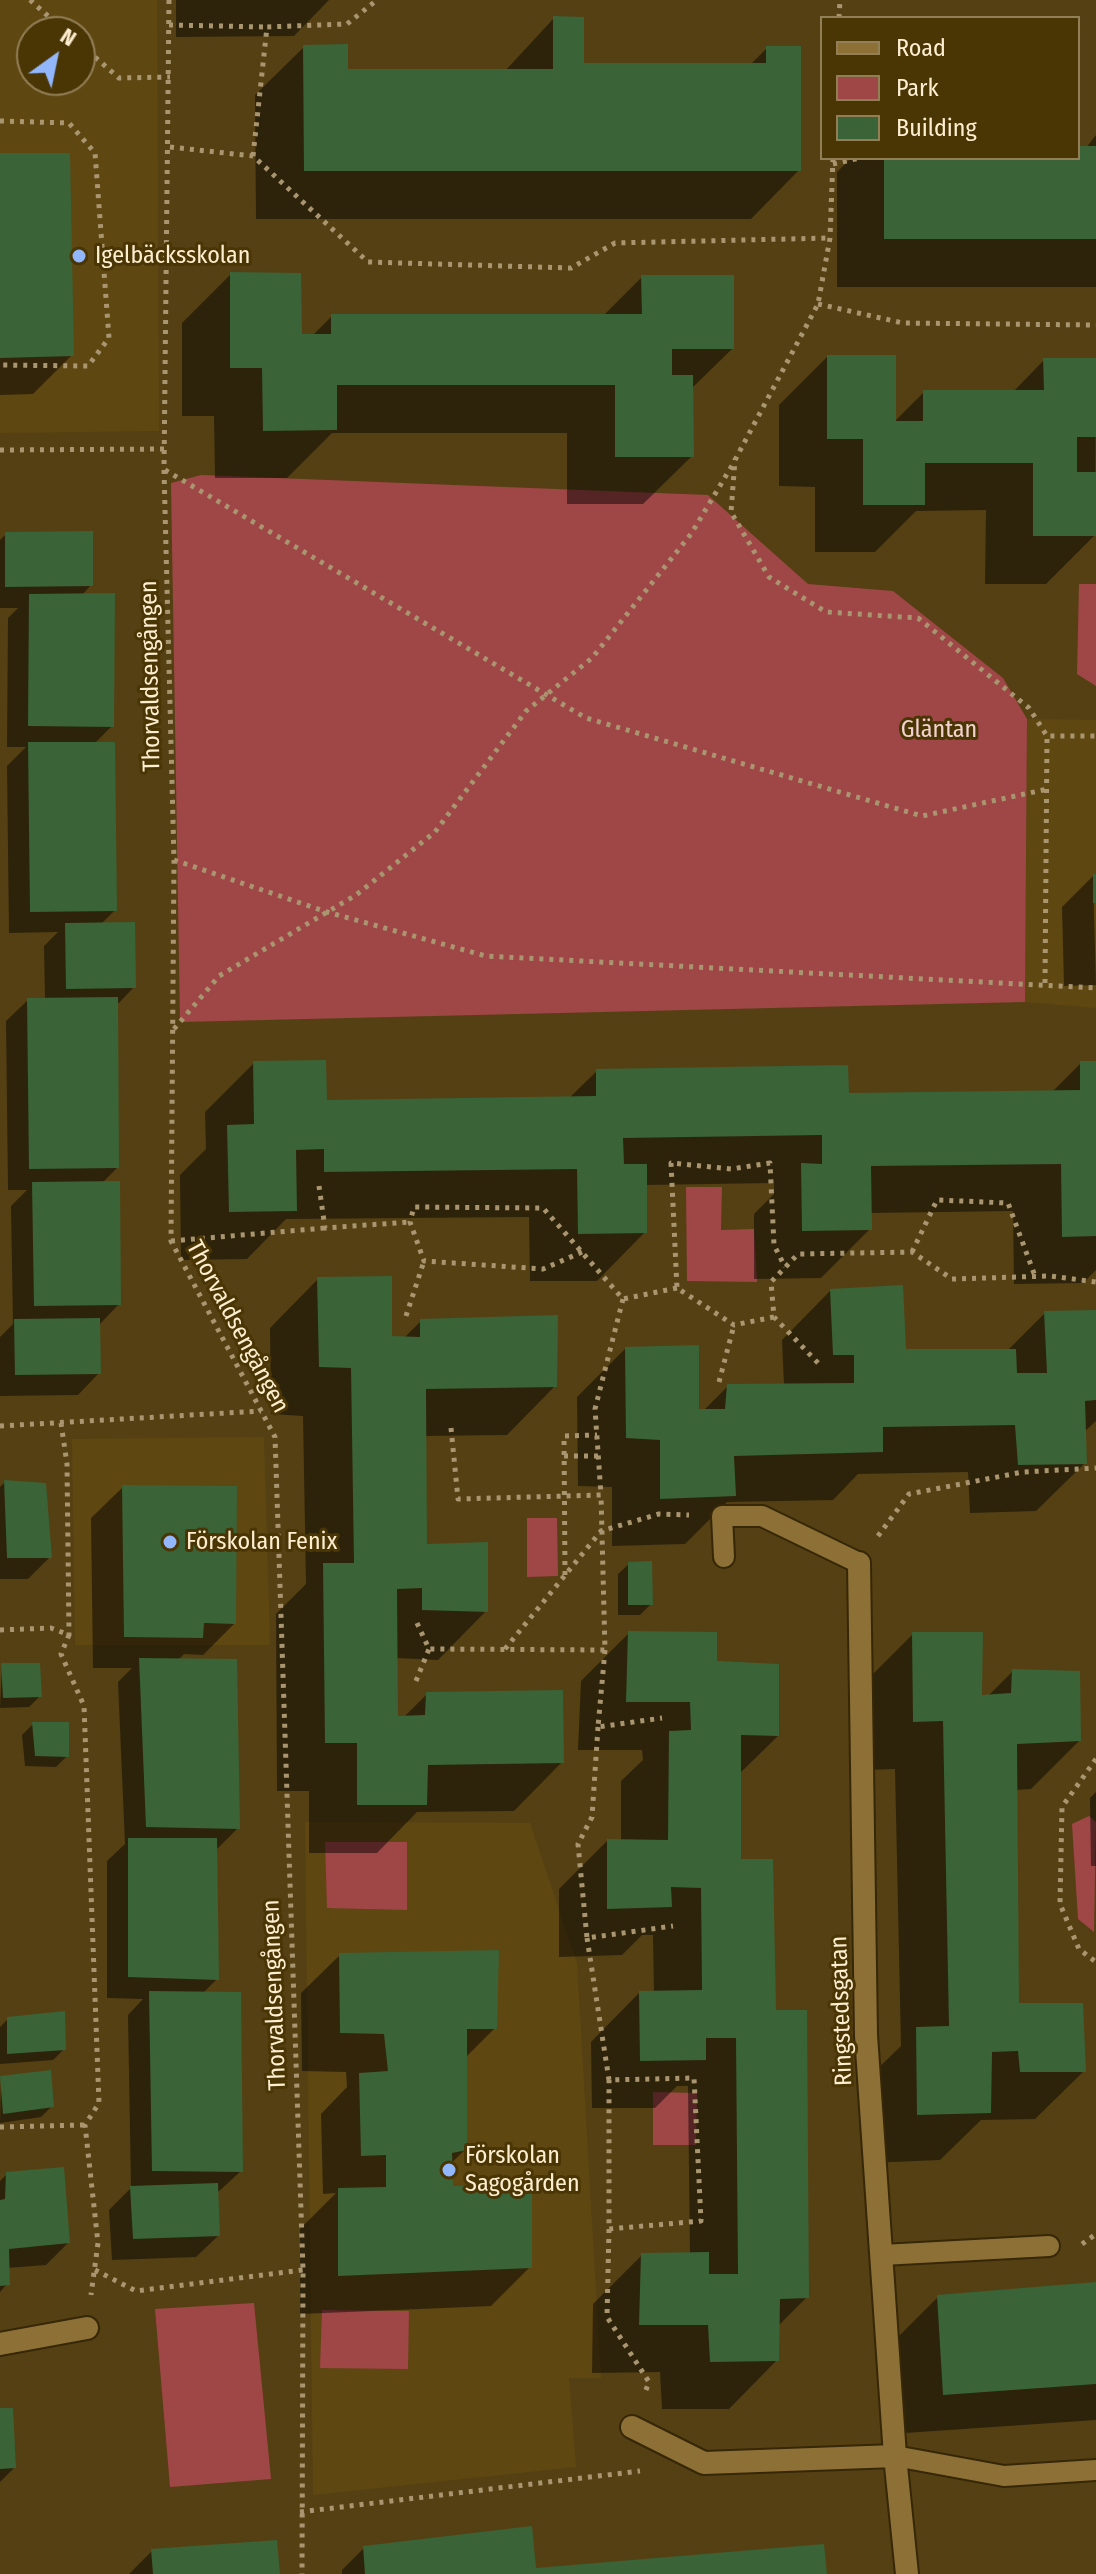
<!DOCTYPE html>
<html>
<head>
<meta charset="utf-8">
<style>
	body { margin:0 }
	#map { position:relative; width:1096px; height:2574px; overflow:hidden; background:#554013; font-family:"Fira Sans Condensed",sans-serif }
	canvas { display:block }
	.legend { position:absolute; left:820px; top:16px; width:260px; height:144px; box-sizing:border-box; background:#4a3505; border:2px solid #927f56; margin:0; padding:10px 14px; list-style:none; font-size:24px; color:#feeed0 }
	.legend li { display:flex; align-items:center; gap:16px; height:40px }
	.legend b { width:40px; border:2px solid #927f56 }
	.north { position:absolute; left:16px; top:16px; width:80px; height:80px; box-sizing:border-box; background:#4a3505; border:2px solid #927f56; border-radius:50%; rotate:33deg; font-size:22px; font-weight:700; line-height:32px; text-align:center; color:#feeed0 }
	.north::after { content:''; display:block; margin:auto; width:28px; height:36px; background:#92b7fd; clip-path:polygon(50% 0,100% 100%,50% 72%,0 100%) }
</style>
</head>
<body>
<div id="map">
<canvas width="1096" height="2574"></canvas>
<ul class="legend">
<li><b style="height:10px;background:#8d7036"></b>Road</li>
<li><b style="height:22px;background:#9f4646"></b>Park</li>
<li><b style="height:22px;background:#3a6337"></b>Building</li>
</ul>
<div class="north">N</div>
</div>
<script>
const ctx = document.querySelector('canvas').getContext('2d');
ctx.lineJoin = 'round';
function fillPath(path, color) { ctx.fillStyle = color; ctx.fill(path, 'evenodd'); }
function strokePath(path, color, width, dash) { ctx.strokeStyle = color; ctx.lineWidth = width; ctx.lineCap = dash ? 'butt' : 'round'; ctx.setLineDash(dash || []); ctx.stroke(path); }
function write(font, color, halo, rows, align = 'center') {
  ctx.font = font + ' "Fira Sans Condensed",sans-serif'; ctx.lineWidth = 6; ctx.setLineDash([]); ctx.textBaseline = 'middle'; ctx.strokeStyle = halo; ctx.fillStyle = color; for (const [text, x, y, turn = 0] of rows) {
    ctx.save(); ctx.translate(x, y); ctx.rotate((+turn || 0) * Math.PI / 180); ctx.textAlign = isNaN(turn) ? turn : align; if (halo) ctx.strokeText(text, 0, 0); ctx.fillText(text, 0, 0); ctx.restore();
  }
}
fillPath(new Path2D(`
	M0,0H157L159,431L0,433ZM32,32H80V80H32Z
	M1027,719L1096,720V1008L1025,1002Z
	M264,1437L270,1645H75L72,1439Z
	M305,1822L530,1823L577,1963L601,2378H569L576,2467L313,2495Z`), '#5f4712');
fillPath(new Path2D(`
	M201,475L708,495L808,584L893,591L1003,678L1027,719L1025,1002L180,1022L171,483Z
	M1079,584H1096V686L1077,674Z
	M686,1187H722L721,1230L754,1229L757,1282L687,1281Z
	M527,1518H557L558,1576L527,1577Z
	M1089,1816L1096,1822L1094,1932L1078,1919L1072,1824Z
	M325,1842H407V1910L327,1908Z
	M653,2092L697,2093L696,2145H653Z
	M254,2303L271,2479L170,2487L155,2309Z
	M322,2310L409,2311L408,2369L320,2368Z`), '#9f4646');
fillPath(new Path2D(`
	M176,0H329L294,36L176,37Z
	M554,18L582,65H750L767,48L799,170L751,219H256L255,95L304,47L346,71H505Z
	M1096,135V287H837V172L851,158H1078V148H1086Z
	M0,155L72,355L33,394L0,395Z
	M231,274L300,336H312L332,316H603L642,277L732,349L691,389L692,456L643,504H567V433H332L287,478H215L214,416H182V323Z
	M827,357L894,422L924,392H1013L1044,360H1096L1095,535L1046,584H985L986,510L916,511L875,552H815V487L779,486V405Z
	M6,534L91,585L82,595L112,726L94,744L115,910L101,924L134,987L116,1006L117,1168L102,1183L119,1304L99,1325V1373L78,1395L0,1396V1337L13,1324L11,1206L27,1190H8L6,1021L28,1000H45L44,946L58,932L9,933L7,766L26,747H7L8,618L18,608H0V540Z
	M1093,876L1096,985L1064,986L1062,907Z
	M254,1063L325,1102L568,1099L597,1071L847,1095L1052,1092L1081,1063H1096V1270L1083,1283L1014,1284L1013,1211L870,1213V1229L821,1278L754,1279V1214L774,1194V1183L645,1185V1232L597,1281H530L529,1217L286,1219L247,1259L181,1260L180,1175L206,1149L205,1112Z
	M318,1279L390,1338L403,1339L421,1321L555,1386L507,1435L424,1436L425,1546L486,1611L438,1660L395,1658L396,1718H403L427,1694L562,1762L514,1811L417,1812L377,1853H309V1791H277L276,1614L306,1584L303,1416L271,1414L270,1328Z
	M830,1291L904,1351H1007L1045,1313L1096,1312V1421L1084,1432L1085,1463L1036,1511L970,1513L968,1472L858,1474L833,1500L727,1502L685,1544L612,1546V1487L578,1486L577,1397L625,1349L697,1411H703L728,1386H784L782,1340Z
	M5,1482L50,1557L28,1579H0V1487Z
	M123,1487L234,1624L203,1655L184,1654L177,1661L238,1828L215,1851L217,1979L203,1993L241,2171L217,2193L218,2236L196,2257L112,2260L109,2210L131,2188L128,2015L143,1999L107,1998V1861L125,1844L118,1682L132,1668H93L91,1518Z
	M629,1564L651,1604L640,1615H618V1574Z
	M629,1633L715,1663L778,1736L739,1774V1861L774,2012L807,2297L778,2326L777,2360L729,2409H662L660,2372L592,2373L593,2304L642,2255L690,2254L688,2086H677L655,2108H592L591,2042L639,1993H654L653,1935H642L622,1955L559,1957V1889L607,1841H621V1781L643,1760L642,1750H578L581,1681Z
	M913,1634L980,1697L988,1696L1013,1671L1079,1741L1031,1789L1015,1790L1017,2005L1084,2071L1035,2119L981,2120L940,2160L869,2163L868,2078L901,2046L895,1769L865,1770V1682Z
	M2,1665L40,1696L29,1707L0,1708Z
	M33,1724L67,1756L56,1767L25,1766L22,1735Z
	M1096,1792V1866H1091L1090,1798Z
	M340,1955L495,2028L465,2058V2150L450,2164L451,2188L530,2267L491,2306L300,2314V2229L336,2193L323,2194L321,2114L347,2087L346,2072L302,2071L301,1993Z
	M8,2019L64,2049L53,2060L0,2064V2027Z
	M1,2078L52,2106L41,2117L0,2123Z
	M7,2174L68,2243L46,2265L7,2268V2284L0,2292V2181Z
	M1096,2284V2420L905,2433L899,2336L938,2297Z
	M0,2411L14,2468L0,2482Z
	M364,2548L535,2570L825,2574H342V2570Z
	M152,2551L278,2574H129Z`), '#0007');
fillPath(new Path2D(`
	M553,16L584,17V63H766V46H801V171H304L303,45L348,44V69H553Z
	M1078,146H1096V239H884V158H1078Z
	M0,153H70L74,356L0,358Z
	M230,272L301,273L302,334H331V314H642L641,275H734V349H672V375H693L694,457H615V385H337V430L263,431L262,368H230Z
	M827,355H896V421H923V390H1044L1043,358H1096V437H1077V472H1096V536H1033V463H925V505H863V439H827Z
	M93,531V586L5,587V532Z
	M115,593L114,727L28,726L29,594Z
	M28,742H115L117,911L30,912Z
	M1093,874H1096V903H1093Z
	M135,922L136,988L66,989L65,923Z
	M118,997L119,1168L29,1169L27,998Z
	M326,1060L327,1100L596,1096V1069L848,1065L849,1093L1080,1090V1061H1096V1236L1062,1237L1061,1164L871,1166L872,1230L802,1231L801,1163L822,1164V1135L623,1138L624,1164H647V1233L578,1234L577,1169L324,1172V1149L296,1150L297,1211L229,1212L227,1125L254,1124L253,1061Z
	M120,1181L121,1305L34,1306L32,1182Z
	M392,1276V1336L420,1337V1319L558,1315L557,1387L426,1389L427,1544L488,1542V1612L422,1610V1588L397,1589L398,1716L425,1715L426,1692L563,1690L564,1763L428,1765L427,1805H357V1743H325L323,1563H354L351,1368L319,1367L317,1277Z
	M903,1285L906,1349H1016L1017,1373H1047L1044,1311L1096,1310V1400L1085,1401L1087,1464L1018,1465L1015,1425L883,1427V1452L734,1456L736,1496L660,1499V1440L626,1438L625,1347L699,1345V1409H725L727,1384L854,1383V1355H833L830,1289Z
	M100,1318L101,1374L15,1375L14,1319Z
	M4,1480L46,1483L52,1558H7Z
	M122,1485L237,1486L236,1624L204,1623L203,1638L124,1637Z
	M652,1561L653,1605H628V1562Z
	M628,1631L717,1632V1661L779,1664V1736L741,1735V1859H773L776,2010H807L809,2298L780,2299L779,2361L710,2362L708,2325H639L641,2253L709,2252V2274H738L736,2038H706V2060L640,2061L639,1991L702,1990L701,1888L671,1887L672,1907L607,1909V1839L668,1840L669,1731L691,1730L690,1702H626Z
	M912,1632H983L982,1695L1011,1693L1012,1669L1080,1671L1081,1741L1017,1744L1019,2003H1083L1086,2072H1020L1018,2051L992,2052L991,2113L917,2115L916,2027L949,2026L943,1721L913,1722Z
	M139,1658L237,1659L240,1829L146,1827Z
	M1,1663H40L42,1697L3,1698Z
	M32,1722H69V1757L35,1756Z
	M128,1838H217L219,1980L128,1977Z
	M499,1950L497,2029H467V2150L452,2153L453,2186L532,2185V2268L338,2276V2188L386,2187V2155L361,2156L359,2073L388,2071L384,2034L340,2033L339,1953Z
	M149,1991L241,1992L243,2172L152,2171Z
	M65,2011L66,2050L7,2054V2017Z
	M51,2070L54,2107L3,2114L0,2076Z
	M64,2167L70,2243L9,2249L10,2285L0,2286V2200L5,2199L6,2172Z
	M218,2183L220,2236L133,2239L130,2186Z
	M1096,2282V2384L943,2395L937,2295Z
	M0,2408H13L16,2468L0,2469Z
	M532,2526L536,2568L824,2544L827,2574H365L363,2546Z
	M277,2540L280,2574H153L151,2549Z`), '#3a6337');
const service = new Path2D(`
	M724,1557L722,1516H762L859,1563
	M882,2255L1049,2246
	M895,2456L1004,2476L1096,2470`);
const minor = new Path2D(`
	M859,1563L866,2035L895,2456L907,2574
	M0,2344L87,2328
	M632,2427L704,2463L895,2456`);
strokePath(service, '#362708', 24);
strokePath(minor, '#362708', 26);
strokePath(new Path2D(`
	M30,0L66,32
	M169,0L164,470L174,860L171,1241L275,1437L303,2270L302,2574
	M839,18L840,0
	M169,25L267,27
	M80,44L119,78L170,77
	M0,121L69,123L95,153L109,338L88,366L0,365
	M170,147L253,156L368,262L571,268L615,243L830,238
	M253,156L267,27L347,24L377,0
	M833,158L830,238L818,304L735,460L731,512L769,577L826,612L918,618L1029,708L1047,736H1096
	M833,164L860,158
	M103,254L169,258
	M818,304L903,323L1096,325
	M0,450L165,449
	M165,470L586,718L922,816L1048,789
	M174,860L327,912L486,956L1096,988
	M1045,983L1047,736
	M174,1029L219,976L356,895L435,832L526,711L592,658L691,534L733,464
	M319,1186L325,1228L410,1222
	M171,1241L325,1228
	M582,1252L543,1269L424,1261L410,1222L414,1207L543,1208L623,1299L677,1288
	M912,1252L937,1200L1008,1203L1035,1276
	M406,1316L424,1261
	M774,1317L734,1325L677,1288L671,1163L731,1169L770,1163L774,1245L785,1267
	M818,1363L774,1317L771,1282L798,1254L912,1252L952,1279L1050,1276L1096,1282
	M719,1382L734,1325
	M61,1423L67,1464L69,1635
	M0,1426L261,1411
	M451,1428L458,1499L601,1495L595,1409L623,1299
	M564,1456H598
	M878,1536L909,1494L1023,1472L1096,1468
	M565,1575L564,1436L597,1435
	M417,1623L429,1649L605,1650L601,1495
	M0,1630L51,1628L69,1635L61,1654L84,1706L99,2103L85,2125L98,2243L91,2295
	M505,1649L601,1531L659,1514L689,1515
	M605,1650L598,1727L662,1718
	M416,1681L429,1649
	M598,1727L592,1817L578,1844L587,1938L673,1926
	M1096,1759L1062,1807L1060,1904L1079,1949L1096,1962
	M587,1938L609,2080L694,2078L701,2221L609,2229V2080
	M0,2127L85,2125
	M609,2229L607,2317L649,2382L644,2395
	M1082,2244L1096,2234
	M95,2270L136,2291L303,2270
	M300,2512L640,2471`), '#a99671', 5, [4, 6]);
strokePath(service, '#8d7036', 20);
strokePath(minor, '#8d7036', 22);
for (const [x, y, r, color] of [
	[79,256,8,"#92b7fd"],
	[170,1542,8,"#92b7fd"],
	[449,2170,8,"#92b7fd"]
]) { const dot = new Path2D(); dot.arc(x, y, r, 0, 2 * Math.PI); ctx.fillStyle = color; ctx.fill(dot); strokePath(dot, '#4a3505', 3); }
write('24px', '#feeed0', '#4a3505', [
	["Igelbäcksskolan",95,256],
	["Förskolan Fenix",186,1542],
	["Förskolan",465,2156],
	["Sagogården",465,2184]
], 'left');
write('24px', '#feeed0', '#4a3505', [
	["Thorvaldsengången",151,676,-91],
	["Thorvaldsengången",237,1327,62],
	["Thorvaldsengången",275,1995,-92],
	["Ringstedsgatan",842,2011,-92]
]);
write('24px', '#f4d2cf', '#4a3505', [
	["Gläntan",939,730]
]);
</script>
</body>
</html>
